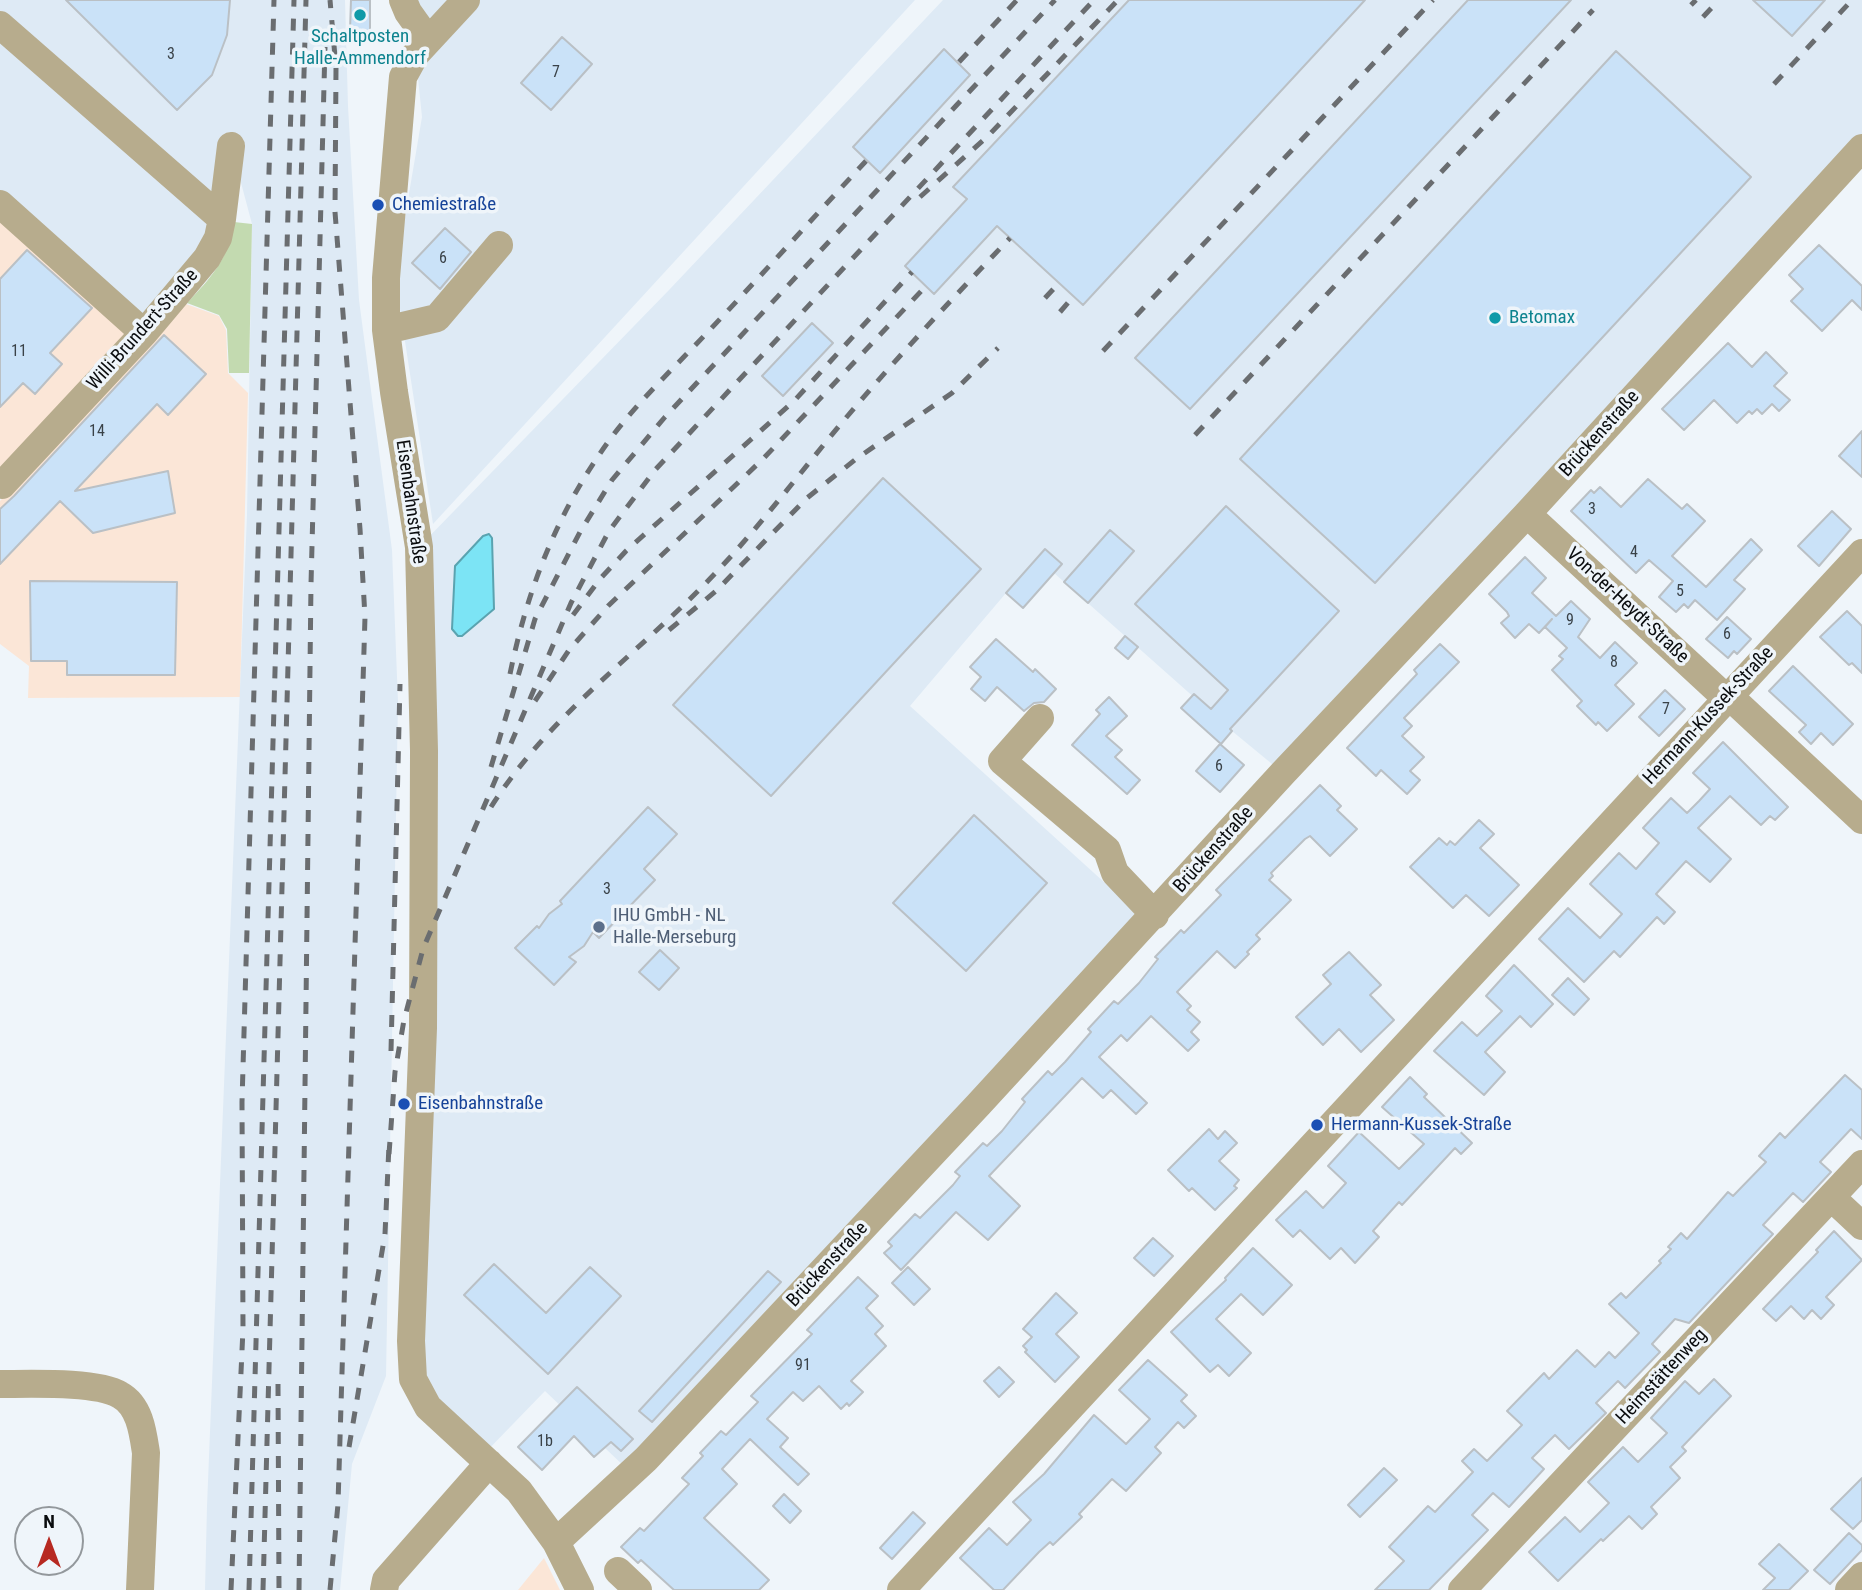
<!DOCTYPE html>
<html>
<head>
<meta charset="utf-8">
<style>
	body { margin:0 }
	#map { position:relative; width:1862px; height:1590px; overflow:hidden; background:#eff5fa; font-family:"Roboto Condensed",sans-serif }
	canvas { display:block }
	.north { position:absolute; left:14px; top:1506px; width:70px; height:70px; box-sizing:border-box; background:#eff5fa; border:2px solid #93989c; border-radius:50%; rotate:0deg; font-size:19px; font-weight:700; line-height:28px; text-align:center; color:#0a0c0e }
	.north::after { content:''; display:block; margin:auto; width:24px; height:32px; background:#b72921; clip-path:polygon(50% 0,100% 100%,50% 72%,0 100%) }
</style>
</head>
<body>
<div id="map">
<canvas width="1862" height="1590"></canvas>
<div class="north">N</div>
</div>
<script>
const ctx = document.querySelector('canvas').getContext('2d');
ctx.lineJoin = 'round';
function fillPath(path, color) { ctx.fillStyle = color; ctx.fill(path, 'evenodd'); }
function strokePath(path, color, width, dash) { ctx.strokeStyle = color; ctx.lineWidth = width; ctx.lineCap = dash ? 'butt' : 'round'; ctx.setLineDash(dash || []); ctx.stroke(path); }
function write(font, color, halo, rows, align = 'center') {
  ctx.font = font + ' "Roboto Condensed",sans-serif'; ctx.lineWidth = 7; ctx.setLineDash([]); ctx.textBaseline = 'middle'; ctx.strokeStyle = halo; ctx.fillStyle = color; for (const [text, x, y, turn = 0] of rows) {
    ctx.save(); ctx.translate(x, y); ctx.rotate((+turn || 0) * Math.PI / 180); ctx.textAlign = isNaN(turn) ? turn : align; if (halo) ctx.strokeText(text, 0, 0); ctx.fillText(text, 0, 0); ctx.restore();
  }
}
fillPath(new Path2D(`
	M0,204L144,333L0,483Z
	M186,304L219,316L226,330L228,373L248,393L240,697L28,698L29,666L0,644V501Z
	M544,1558L560,1590H518Z`), '#fbe6d7');
fillPath(new Path2D(`
	M0,0H345L348,106L359,300L392,550L398,702L386,1376L352,1464L340,1590H205L207,1506L247,515L252,224L232,149L222,219L144,333L0,204Z
	M410,0H915L433,524L395,276L422,117Z
	M943,0H1862V148L1283,773L1232,731L1054,573L1023,608L1006,593L910,706L1148,922L626,1468L545,1391L481,1457L445,1425L411,1341L419,547L669,290Z`), '#deeaf5');
fillPath(new Path2D(`
	M234,222L252,224L249,373H229L227,329L219,315L187,303C210,279 230,257 234,222Z`), '#c3dab0');
const water = new Path2D(`
	M489,534L492,538L494,609L462,636H458L452,629L455,566L483,536Z`);
fillPath(water, '#7ce4f5');
strokePath(water, '#5aa3b0', 2);
const building = new Path2D(`
	M66,0H230L227,35L212,75L177,110Z
	M351,0H370V31L350,30Z
	M1129,0H1365L1083,305L997,226L934,294L905,266L967,199L953,187Z
	M1468,0H1571L1190,409L1135,358Z
	M1753,0H1825L1792,36Z
	M562,37L592,64L551,110L521,83Z
	M944,49L970,75L880,173L853,147Z
	M1616,51L1751,177L1375,583L1240,459Z
	M445,228L471,252L440,289L412,263Z
	M1819,245L1862,286V310L1852,300L1822,331L1791,301L1803,289L1789,275Z
	M27,250L92,308L50,353L62,364L35,394L23,383L0,407V279Z
	M812,323L833,343L783,396L762,376Z
	M164,335L206,374L168,415L157,404L75,491L168,471L175,513L93,533L60,501L0,564V509L14,496Z
	M1728,343L1752,367L1766,352L1787,373L1774,386L1790,400L1779,411L1772,404L1762,414L1757,409L1752,414L1749,411L1737,423L1714,400L1684,430L1662,409Z
	M1862,431V477L1839,456Z
	M883,478L981,569L771,796L673,705Z
	M1648,479L1682,509L1687,504L1705,521L1672,556L1706,587L1751,539L1762,550L1734,580L1745,589L1717,620L1695,600L1688,608L1684,604L1676,612L1659,597L1673,581L1649,560L1636,573L1571,511L1591,490L1594,493L1600,487L1621,507Z
	M1226,506L1339,611L1230,729L1232,731L1221,744L1181,708L1194,694L1211,709L1228,690L1135,604Z
	M1832,511L1851,529L1819,566L1798,546Z
	M1110,530L1134,551L1088,603L1064,582Z
	M1045,549L1062,564L1023,608L1006,593Z
	M1525,557L1546,578L1532,593L1556,616L1571,601L1590,619L1578,637L1600,658L1615,642L1637,663L1615,685L1634,704L1607,731L1598,722L1596,725L1577,706L1582,701L1552,670L1563,659L1559,656L1567,648L1545,627L1552,619L1539,633L1529,624L1515,638L1501,623L1509,616L1507,612L1489,594Z
	M30,581L177,582L175,675H67V661H31Z
	M1847,611L1862,626V673L1852,663L1849,665L1820,637Z
	M1727,617L1751,639L1737,654L1734,651L1728,658L1706,639Z
	M1125,636L1138,647L1128,659L1115,648Z
	M996,639L1033,672L1035,669L1056,689L1044,702L1034,703L1024,711L997,687L985,701L971,689L981,677L970,667Z
	M1440,644L1459,662L1404,718L1412,726L1402,736L1424,757L1410,771L1420,780L1407,794L1381,770L1376,776L1347,748L1417,674L1414,670Z
	M1793,666L1853,724L1833,745L1821,733L1811,744L1799,732L1806,725L1769,691Z
	M1665,690L1685,709L1659,736L1639,717Z
	M1109,697L1127,716L1106,736L1122,750L1115,757L1140,780L1127,794L1072,745L1100,714L1096,710Z
	M1723,742L1788,807L1775,820L1770,816L1761,825L1730,796L1698,828L1731,859L1710,882L1686,861L1656,894L1675,912L1664,924L1657,917L1620,957L1614,951L1584,982L1539,939L1568,908L1600,938L1622,914L1590,884L1619,853L1636,869L1659,843L1643,828L1671,798L1687,813L1699,801L1710,789L1693,773Z
	M1220,744L1244,765L1220,792L1196,771Z
	M1320,785L1341,806L1337,810L1357,829L1330,856L1310,836L1305,839L1271,873L1273,876L1269,880L1291,900L1256,935L1260,939L1247,952L1249,954L1235,968L1217,951L1177,992L1191,1006L1187,1010L1200,1022L1191,1032L1199,1040L1188,1051L1151,1016L1127,1041L1121,1035L1099,1057L1147,1103L1136,1114L1111,1090L1103,1098L1082,1078L989,1176L1020,1206L988,1240L956,1212L901,1270L884,1253L892,1246L888,1242L915,1214L920,1218L953,1185L960,1176L955,1172L983,1143L987,1146L1002,1131L1025,1102L1022,1099L1048,1071L1052,1075L1065,1062L1091,1032L1088,1029L1114,1001L1118,1004L1139,983L1158,959L1155,957L1181,930L1184,933L1221,895L1216,890Z
	M648,807L677,834L644,869L655,880L599,938L593,932L584,946L569,957L576,962L554,985L515,948L537,926L539,928L549,914L562,904L560,901Z
	M974,815L1047,883L966,971L893,903Z
	M1479,820L1494,834L1480,848L1519,885L1489,916L1466,895L1453,908L1410,867L1439,838L1447,845L1450,841L1455,845Z
	M660,950L679,968L659,990L639,972Z
	M1349,952L1381,985L1370,995L1394,1020L1361,1052L1339,1029L1323,1045L1296,1017L1331,984L1323,975Z
	M1514,965L1553,1004L1531,1027L1520,1016L1485,1052L1505,1072L1484,1095L1434,1051L1462,1022L1477,1036L1502,1011L1486,996Z
	M1568,978L1589,999L1574,1015L1552,995Z
	M1845,1075L1862,1090V1139L1851,1129L1820,1162L1831,1172L1803,1202L1793,1193L1763,1225L1773,1234L1689,1323L1675,1319L1652,1344L1660,1352L1625,1388L1618,1381L1596,1403L1606,1413L1569,1449L1555,1435L1532,1458L1544,1469L1509,1507L1493,1493L1472,1515L1488,1530L1429,1590H1375L1404,1561L1389,1547L1428,1506L1435,1512L1473,1472L1462,1461L1474,1449L1487,1461L1522,1425L1507,1411L1544,1373L1549,1379L1577,1350L1595,1367L1609,1352L1615,1358L1639,1333L1609,1304L1621,1293L1626,1298L1661,1263L1659,1261L1671,1249L1668,1247L1681,1233L1687,1239L1728,1192L1733,1196L1766,1162L1759,1156L1780,1133L1785,1138Z
	M1410,1077L1427,1094L1424,1097L1472,1143L1461,1154L1455,1148L1402,1205L1399,1202L1373,1231L1379,1237L1355,1263L1341,1248L1330,1259L1300,1230L1293,1237L1276,1220L1306,1191L1323,1208L1346,1183L1328,1166L1359,1132L1399,1169L1424,1144L1382,1107Z
	M1209,1129L1218,1139L1225,1131L1237,1143L1219,1161L1239,1180L1234,1186L1237,1188L1215,1210L1192,1188L1189,1191L1168,1170Z
	M1834,1231L1862,1260L1826,1297L1834,1305L1821,1319L1812,1310L1804,1319L1791,1306L1776,1321L1763,1309L1818,1252L1816,1250Z
	M1153,1238L1173,1256L1154,1276L1134,1258Z
	M1253,1248L1292,1285L1263,1315L1241,1294L1216,1319L1251,1353L1229,1376L1218,1365L1210,1372L1171,1332L1226,1280L1225,1278Z
	M494,1264L546,1313L590,1267L621,1296L548,1374L464,1295Z
	M908,1267L930,1289L914,1305L892,1283Z
	M768,1271L781,1282L652,1422L639,1411Z
	M858,1277L878,1296L866,1308L883,1326L875,1334L886,1346L851,1381L863,1392L849,1406L847,1403L841,1409L819,1386L803,1401L793,1392L767,1419L788,1438L780,1447L809,1474L798,1485L750,1439L722,1469L737,1484L704,1518L769,1580L759,1590H674L641,1560L638,1563L621,1547L640,1528L644,1531L689,1484L682,1478L703,1456L700,1453L721,1431L726,1435L758,1402L751,1396L812,1334L807,1330Z
	M1056,1293L1077,1313L1056,1334L1079,1357L1055,1382L1025,1352L1027,1350L1023,1346L1032,1337L1023,1329Z
	M1148,1360L1187,1395L1181,1401L1196,1416L1184,1428L1178,1422L1155,1447L1161,1453L1126,1491L1112,1479L1079,1514L1082,1517L1053,1545L1050,1542L1039,1552L1003,1590H994L960,1558L989,1528L1007,1545L1031,1520L1013,1502L1044,1474L1094,1415L1126,1444L1150,1419L1119,1390Z
	M999,1367L1014,1382L999,1397L984,1381Z
	M1714,1379L1731,1396L1682,1447L1686,1451L1670,1467L1680,1478L1651,1507L1657,1514L1642,1529L1629,1516L1603,1541L1601,1539L1558,1581L1529,1552L1565,1517L1580,1532L1609,1503L1588,1482L1623,1447L1638,1462L1667,1433L1651,1418L1685,1381L1699,1394Z
	M577,1387L633,1439L621,1451L611,1442L594,1457L574,1436L542,1470L518,1447Z
	M1384,1468L1397,1480L1360,1517L1348,1505Z
	M1862,1478V1520L1853,1529L1831,1509Z
	M784,1494L801,1511L790,1523L773,1506Z
	M913,1512L925,1523L892,1559L880,1548Z
	M1849,1533L1862,1545V1550L1830,1584L1814,1570Z
	M1779,1544L1808,1571L1789,1590H1763L1775,1578L1759,1564Z`);
fillPath(building, '#cae2f8');
strokePath(building, '#bac0c5', 2);
strokePath(new Path2D(`
	M403,0L408,12L428,40
	M466,0L415,55L403,77L386,278V330L394,392L419,547L424,751L423,1028L411,1341L413,1379L428,1407L519,1491L556,1542L580,1590
	M0,25L222,219
	M0,204L144,333
	M386,330L437,318L499,245
	M0,483L2,485L144,333L207,258L218,238L222,219L231,146
	M1527,514L1726,698
	M1728,695L1862,820
	M1040,718L1002,761L1107,850L1115,873L1155,915
	M1831,1197L1862,1226
	M0,1384C29,1384 97,1381 120,1395C140,1406 143,1433 146,1453L140,1590
	M556,1542L646,1459L979,1104L1283,773L1527,514L1862,148
	M618,1571L638,1590
	M384,1590L386,1580L489,1463
	M901,1590L1862,553
	M1462,1590L1862,1164
	M1849,1590L1862,1576`), '#b7ac8d', 28);
strokePath(new Path2D(`
	M1691,5L1696,0
	M1703,17L1719,0
	M959,62L1017,0
	M1774,84L1852,0
	M920,197L988,136L1118,0
	M1045,298L1059,283
	M1060,312L1073,297
	M1103,351L1433,0
	M1195,435L1593,10
	M573,615L600,579L626,551L795,400L912,272
	M669,630L716,591L807,498L856,459L952,393L998,348
	M510,674C526,595 554,521 599,455C628,411 668,374 704,336C759,278 812,219 866,161
	M535,701L569,650L608,606L763,459L926,286
	M491,767L535,619L580,532L612,480L665,417L1055,0
	M491,807C546,720 629,660 700,589C753,536 797,476 845,419C898,356 954,297 1010,238
	M391,1051L400,684
	M389,1154L395,1072L404,1020L423,949L571,603L609,531L655,470L1094,0
	M278,1384L279,1590
	M349,1447L385,1234L389,1145
	M231,1590L243,1329L242,1102L274,0
	M249,1590L294,0
	M263,1590L306,0
	M299,1590L311,584L325,47
	M330,1590L338,1504L365,617L360,529L335,212L336,68L330,0`), '#6a6d70', 5, [12, 12]);
for (const [x, y, r, color] of [
	[360,15,7,"#0f9aa8"],
	[378,205,7,"#1a4fb4"],
	[1495,318,7,"#0f9aa8"],
	[599,927,7,"#5c6f8a"],
	[404,1104,7,"#1a4fb4"],
	[1317,1125,7,"#1a4fb4"]
]) { const dot = new Path2D(); dot.arc(x, y, r, 0, 2 * Math.PI); ctx.fillStyle = color; ctx.fill(dot); strokePath(dot, '#eff5fa', 2.5); }
write('16px', '#3a4248', null, [
	["3",171,55],
	["7",556,73],
	["6",443,259],
	["11",19,352],
	["14",97,432],
	["3",1592,510],
	["4",1634,553],
	["5",1680,592],
	["9",1570,621],
	["6",1727,635],
	["8",1614,663],
	["7",1666,710],
	["6",1219,767],
	["3",607,890],
	["91",803,1366],
	["1b",545,1442]
]);
write('19px', '#0d838f', '#eff5fa', [
	["Schaltposten",360,37],
	["Halle-Ammendorf",360,59],
	["Betomax",1509,318,"left"]
]);
write('19px', '#164399', '#eff5fa', [
	["Chemiestraße",392,205],
	["Eisenbahnstraße",418,1104],
	["Hermann-Kussek-Straße",1331,1125]
], 'left');
write('19px', '#0a0c0e', '#eff5fa', [
	["Willi-Brundert-Straße",143,330,-48],
	["Brückenstraße",1600,434,-48],
	["Eisenbahnstraße",410,502,82],
	["Von-der-Heydt-Straße",1627,606,43],
	["Hermann-Kussek-Straße",1709,716,-47],
	["Brückenstraße",1214,850,-48],
	["Brückenstraße",828,1265,-47],
	["Heimstättenweg",1662,1377,-47]
]);
write('19px', '#4e5e75', '#eff5fa', [
	["IHU GmbH - NL",613,916],
	["Halle-Merseburg",613,938]
], 'left');
</script>
</body>
</html>
